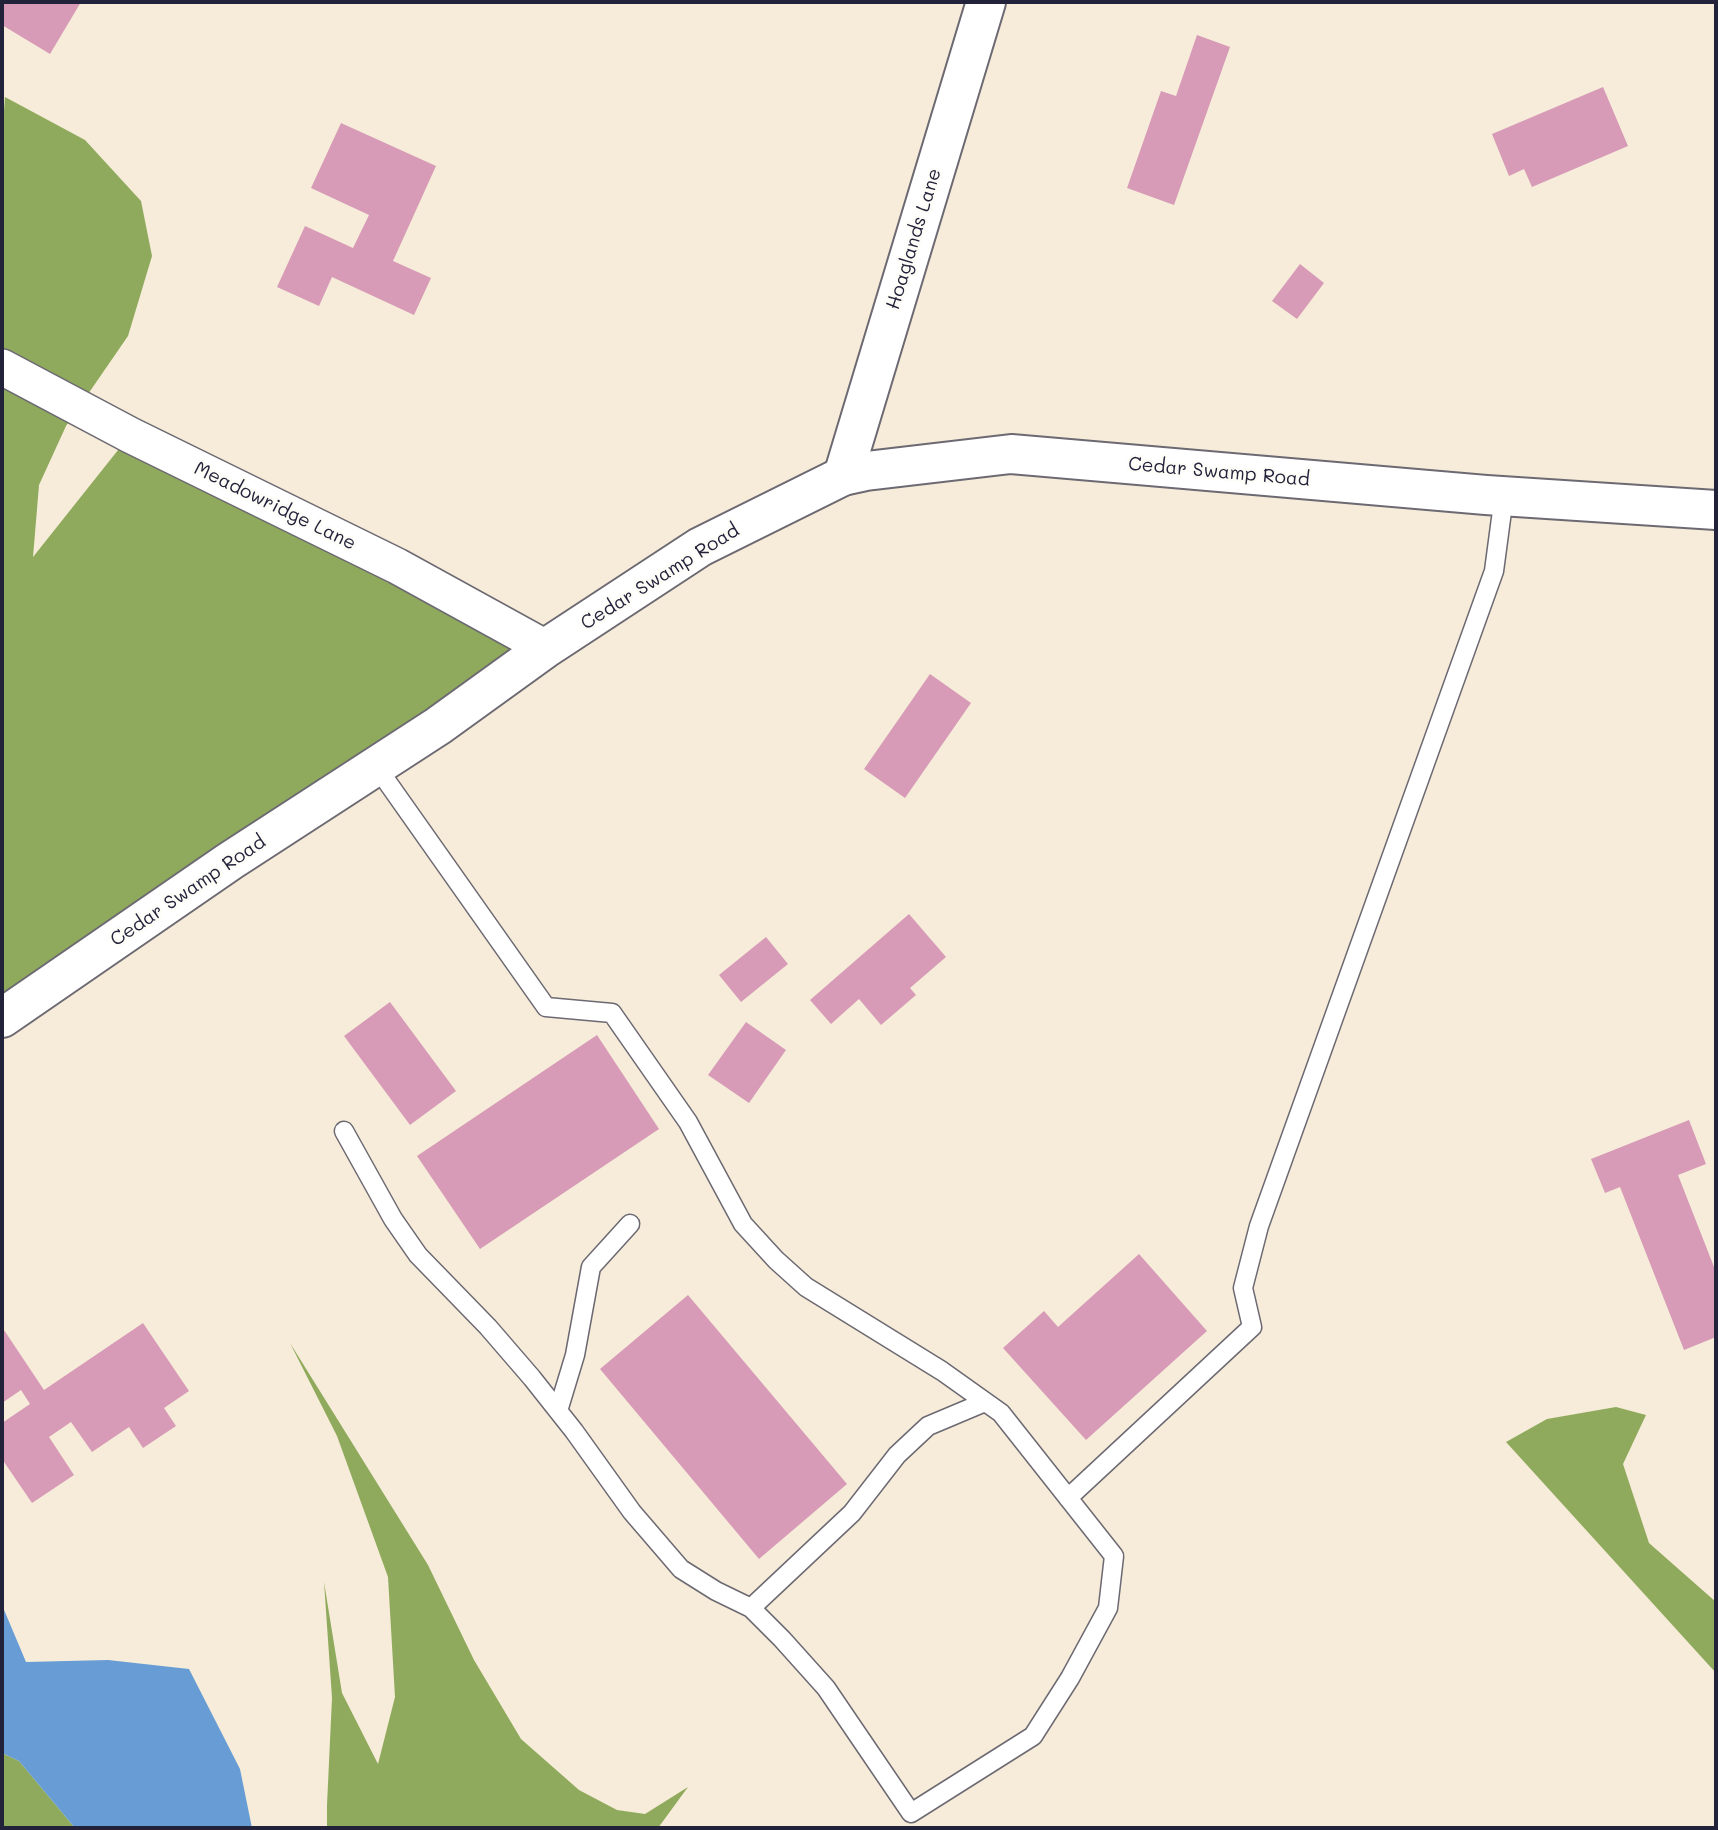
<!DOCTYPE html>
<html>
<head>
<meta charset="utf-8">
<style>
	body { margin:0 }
	#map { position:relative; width:1718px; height:1830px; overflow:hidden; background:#f6ecd9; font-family:Mali,sans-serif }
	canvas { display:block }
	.frame { position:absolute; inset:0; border:4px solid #22223b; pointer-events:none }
</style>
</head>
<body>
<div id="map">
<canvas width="1718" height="1830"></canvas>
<div class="frame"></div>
</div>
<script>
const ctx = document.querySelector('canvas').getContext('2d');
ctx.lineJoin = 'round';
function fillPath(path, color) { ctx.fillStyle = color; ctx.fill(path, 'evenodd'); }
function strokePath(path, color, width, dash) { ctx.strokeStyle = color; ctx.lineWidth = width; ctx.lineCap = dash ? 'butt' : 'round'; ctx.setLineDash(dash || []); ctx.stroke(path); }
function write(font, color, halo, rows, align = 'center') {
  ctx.font = font + ' Mali,sans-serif'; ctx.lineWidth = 5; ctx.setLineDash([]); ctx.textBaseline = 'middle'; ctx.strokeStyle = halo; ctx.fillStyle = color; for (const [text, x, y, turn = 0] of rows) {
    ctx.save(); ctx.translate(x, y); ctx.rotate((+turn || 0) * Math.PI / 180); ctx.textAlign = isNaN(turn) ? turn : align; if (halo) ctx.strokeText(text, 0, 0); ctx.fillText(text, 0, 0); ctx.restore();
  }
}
fillPath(new Path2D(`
	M5,97L85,140L141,201L152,256L128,336L66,426L39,485L33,557L130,435L546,648L2,1018V137Z
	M290,1343L428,1565L474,1660L521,1739L579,1790L617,1810L645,1814L688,1787L658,1828H327V1805L332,1698L324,1582L342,1693L378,1764L395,1697L388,1577L337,1436Z
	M1616,1407L1646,1415L1623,1464L1649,1543L1716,1602V1673L1506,1442L1547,1419Z
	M2,1753L19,1761L75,1828H2Z`), '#8faa5c');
fillPath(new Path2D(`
	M2,1605L26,1662L108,1660L189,1669L240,1769L252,1828H75L19,1761L2,1753Z`), '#679dd4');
fillPath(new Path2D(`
	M2,2H81L50,54L2,25Z
	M1197,35L1230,47L1174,205L1127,188L1161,91L1176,96Z
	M1603,87L1628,146L1532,187L1524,169L1509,176L1492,134Z
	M341,123L436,166L393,261L431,278L414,315L332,277L319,306L277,287L305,226L353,248L369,215L311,188Z
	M1300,264L1324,283L1297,319L1272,301Z
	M930,674L971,703L905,798L864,769Z
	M909,914L946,957L910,988L916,995L881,1025L859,999L831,1024L810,1000Z
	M766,937L788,964L741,1002L719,975Z
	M390,1002L456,1091L410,1125L344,1036Z
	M746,1022L786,1050L749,1103L708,1075Z
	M597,1035L659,1129L480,1249L417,1156Z
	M1689,1120L1706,1164L1678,1175L1716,1272V1308L1714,1309L1716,1315V1337L1684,1350L1620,1187L1605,1193L1591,1159Z
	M1139,1254L1207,1331L1086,1440L1003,1348L1044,1311L1058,1327Z
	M688,1295L847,1484L759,1559L600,1369Z
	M143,1323L189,1391L164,1408L176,1426L143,1448L129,1427L92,1452L71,1422L49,1437L74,1475L32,1503L2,1459V1423L30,1404L21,1390L2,1403V1327L44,1390Z`), '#d79bb7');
const service = new Path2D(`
	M344,1131L393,1219L418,1255L488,1327L532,1378L574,1431L632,1512L681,1569L716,1591L751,1608L782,1639L826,1688L911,1813L1033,1736L1070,1678L1108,1608L1114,1556L1001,1413L942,1371L806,1287L776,1260L743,1224L688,1122L612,1013L546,1007L376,766
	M558,1411L575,1355L591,1267L630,1224
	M1068,1498L1252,1327L1243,1288L1259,1226L1494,571L1504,496
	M751,1608L852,1513L897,1455L928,1426L985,1402`);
const minor = new Path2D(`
	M2,367L130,435L397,566L546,648`);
const tertiary = new Path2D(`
	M843,476L986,2`);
const primary = new Path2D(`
	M2,1018L230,861L438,726L546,648L700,547L843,476L866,471L1011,454L1486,495L1716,510`);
strokePath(service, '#6c6972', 21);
strokePath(minor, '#6c6972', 38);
strokePath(tertiary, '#6c6972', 42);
strokePath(primary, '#6c6972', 42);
strokePath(service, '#fff', 18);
strokePath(minor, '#fff', 35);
strokePath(tertiary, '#fff', 38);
strokePath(primary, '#fff', 38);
write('19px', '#22223b', '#fdfcf7', [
	["Hoaglands Lane",914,239,-73],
	["Cedar Swamp Road",1219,472,5],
	["Meadowridge Lane",275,506,26],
	["Cedar Swamp Road",660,577,-32],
	["Cedar Swamp Road",188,891,-34]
]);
</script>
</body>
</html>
